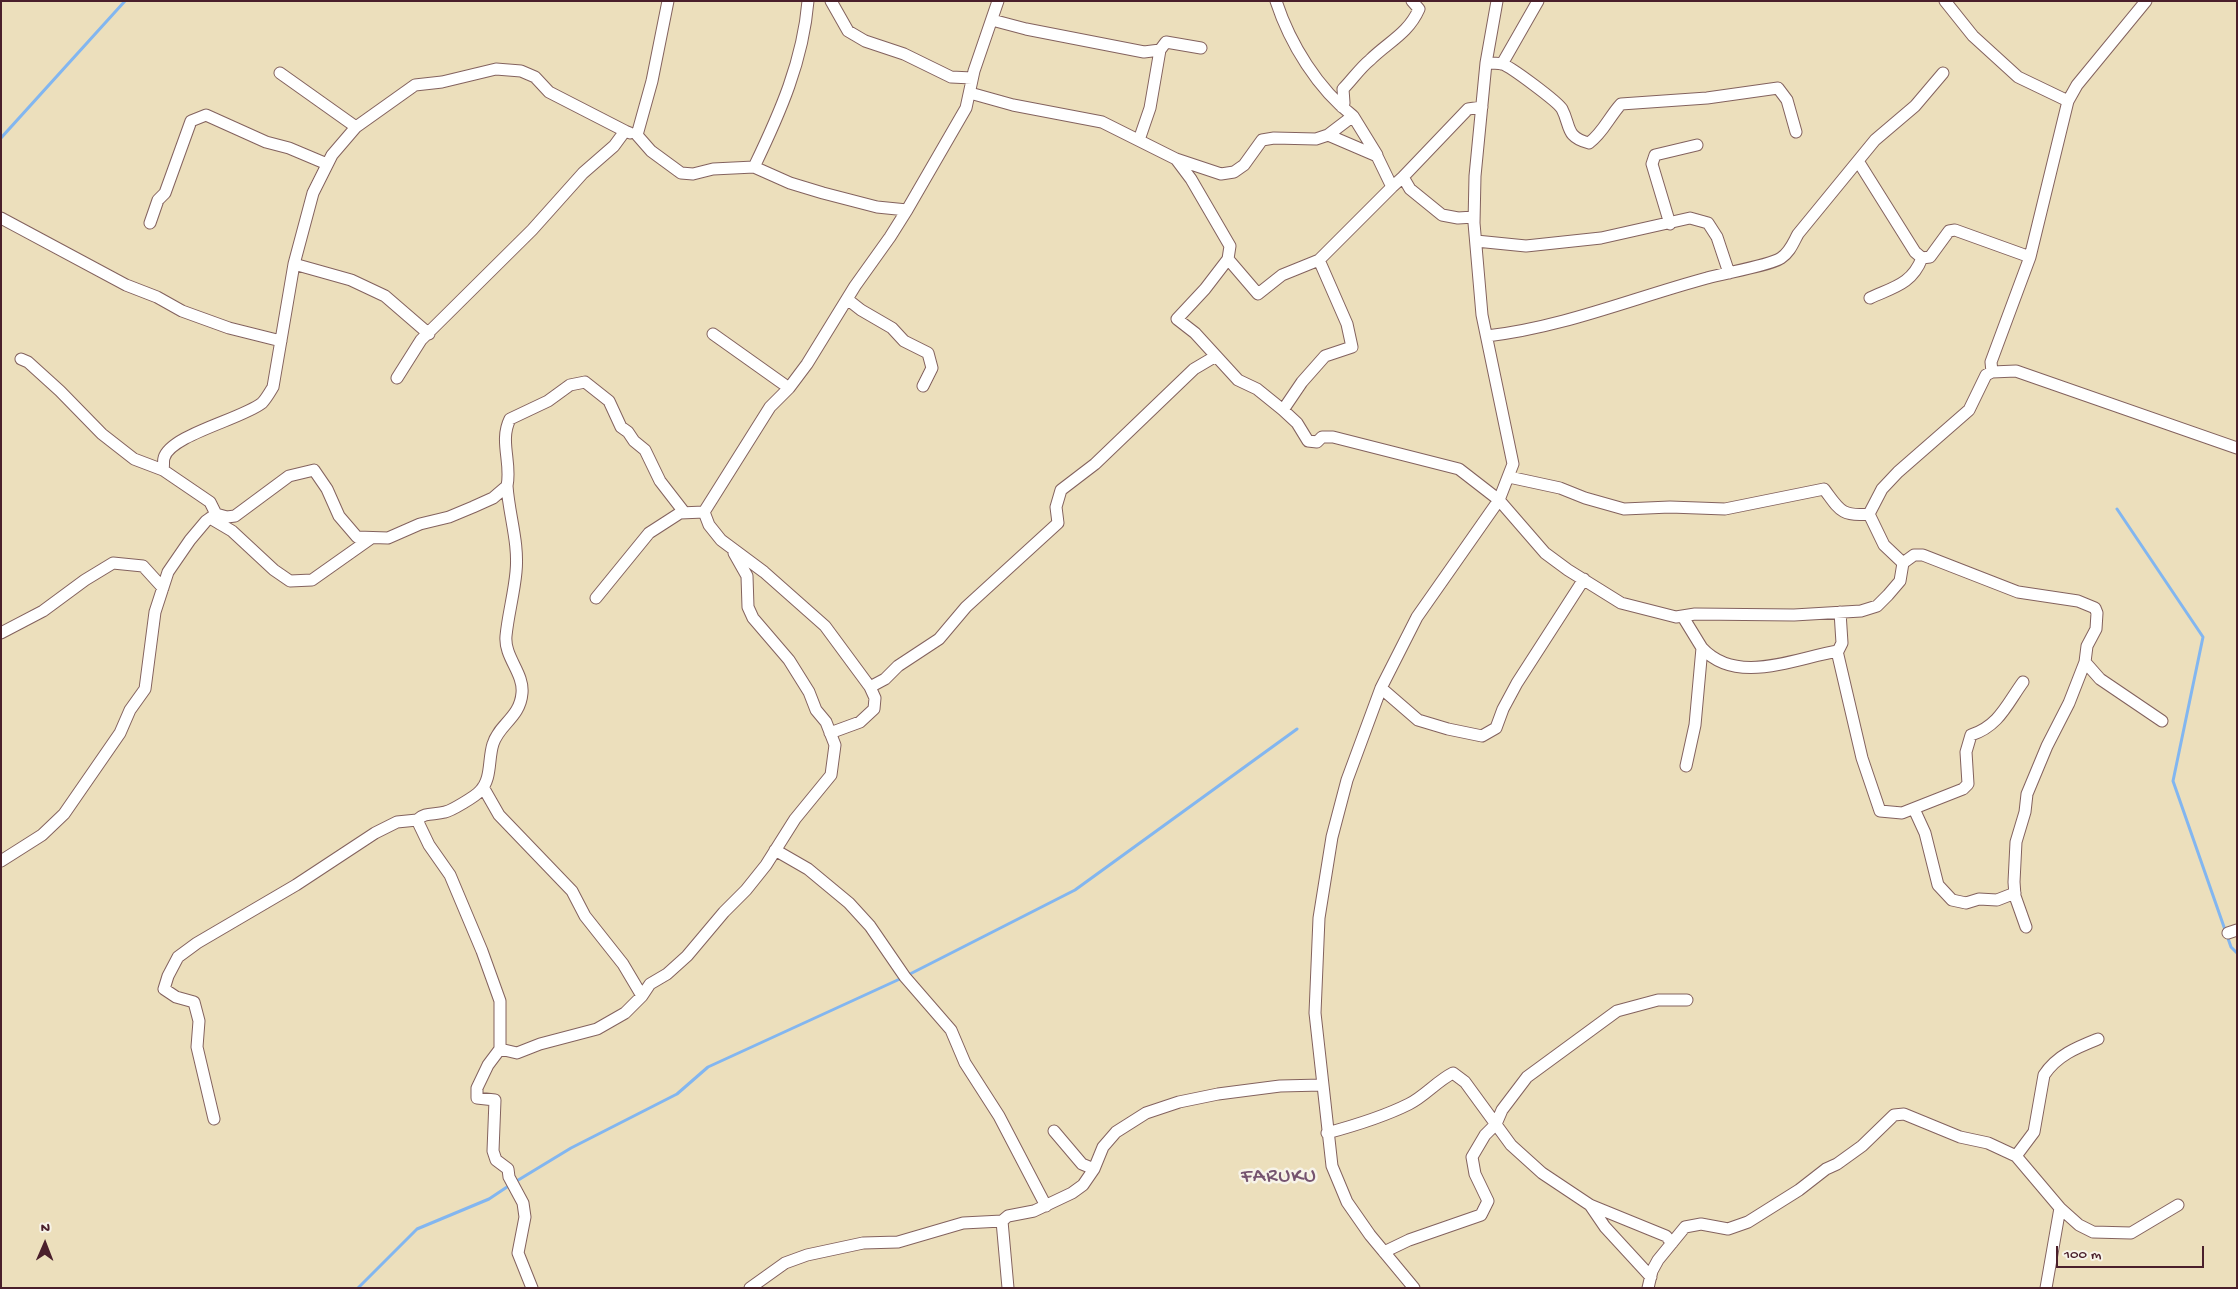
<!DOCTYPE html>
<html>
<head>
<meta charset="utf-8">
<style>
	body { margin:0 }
	#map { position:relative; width:2238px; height:1289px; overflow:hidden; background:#ecdfbc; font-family:"Gochi Hand",sans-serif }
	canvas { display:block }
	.frame { position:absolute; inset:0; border:2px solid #4a1f2b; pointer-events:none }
	.north { position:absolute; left:20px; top:1219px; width:50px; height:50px; -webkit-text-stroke:4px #f7f3e8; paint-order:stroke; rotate:1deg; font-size:14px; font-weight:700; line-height:20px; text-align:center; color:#4a1f2b }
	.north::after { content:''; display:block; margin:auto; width:18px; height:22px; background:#4a1f2b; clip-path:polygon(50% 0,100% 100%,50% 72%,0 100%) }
	.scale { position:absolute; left:2056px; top:1246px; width:148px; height:22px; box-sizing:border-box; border:2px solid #4a1f2b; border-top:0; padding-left:6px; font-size:15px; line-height:18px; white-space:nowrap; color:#4a1f2b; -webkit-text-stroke:4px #f7f3e8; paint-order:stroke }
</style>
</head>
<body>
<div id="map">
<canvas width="2238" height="1289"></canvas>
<div class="frame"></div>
<div class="north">N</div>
<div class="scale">100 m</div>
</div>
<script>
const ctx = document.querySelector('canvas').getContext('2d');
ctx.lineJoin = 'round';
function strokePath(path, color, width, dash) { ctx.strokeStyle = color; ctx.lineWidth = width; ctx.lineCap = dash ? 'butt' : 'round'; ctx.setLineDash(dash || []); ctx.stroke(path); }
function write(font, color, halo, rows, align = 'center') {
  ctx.font = font + ' "Gochi Hand",sans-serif'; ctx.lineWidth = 5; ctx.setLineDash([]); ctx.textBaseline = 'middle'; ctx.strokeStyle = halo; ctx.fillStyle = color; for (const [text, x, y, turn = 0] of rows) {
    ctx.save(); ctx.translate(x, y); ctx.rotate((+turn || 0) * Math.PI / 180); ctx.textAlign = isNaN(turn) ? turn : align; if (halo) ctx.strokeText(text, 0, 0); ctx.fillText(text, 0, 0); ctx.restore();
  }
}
strokePath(new Path2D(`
	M1,138L125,1
	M2117,509L2203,637L2173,781L2231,947L2237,953
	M908,975L1075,890L1297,729
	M515,1182L571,1148L677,1094L708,1067L902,978
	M358,1288L417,1229L489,1199L510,1185`), '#82b6f0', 3);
const minor = new Path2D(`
	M668,1L652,81L637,135L651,151L681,173L693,174L713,169L754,167L790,183L823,193L877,207L907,210
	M831,1L848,31L865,41L904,54L951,77L972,78
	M1276,1C1290,44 1318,89 1353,116L1328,135
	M1945,1L1973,36L2018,77L2068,101
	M992,20L1026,29L1144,52L1160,50L1166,42L1201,48
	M1486,63C1491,63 1497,63 1502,64C1510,66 1558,102 1562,109C1571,126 1565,137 1589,143C1603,133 1609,117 1621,104L1707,98L1778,88L1787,100L1796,132
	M1502,64L1538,1
	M280,73L356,127
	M970,93L1013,105L1102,122L1176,159L1221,174L1234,172L1244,165L1262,140L1274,138L1316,139L1328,135L1377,156L1392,187L1403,177L1410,189L1442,215L1458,218L1474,217
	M1342,107L1344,103L1343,89C1352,80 1360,68 1370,60C1388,42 1408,34 1419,9L1412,1
	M1353,116L1377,155
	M1139,140L1150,108L1160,50
	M1176,159L1191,179L1230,246L1228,259
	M1858,161L1915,252L1922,258L1930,257L1949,231L1955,230L2030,257
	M754,167C780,113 803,61 808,1
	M1403,177L1468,109L1482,107
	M1,218L126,285L157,297L182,311L229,328L281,341
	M150,223L158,200L165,193L191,121L206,115L266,142L289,148L327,164
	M1670,224L1652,164L1655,155L1697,145
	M1476,241L1526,246L1601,238L1690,218L1708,223L1717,237L1729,273
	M1319,260L1282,275L1258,294L1228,259L1205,289L1177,319L1195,333L1238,380L1257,389L1283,410L1297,423L1308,441L1317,442L1322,437H1333L1459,469L1499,500L1545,553L1568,570L1621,603L1676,617L1695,614L1794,615L1861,611L1877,606L1888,595L1900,581L1903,563L1884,545L1869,514L1882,489L1898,472L1969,410L1986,375L1992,372L2016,371L2237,448
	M294,264L313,193L332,155L356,127L415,85L442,82L496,69L521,71L535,77L549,92L625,131
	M1870,298C1894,287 1912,284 1922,258
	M847,299L861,310L892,328L904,341L928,353L932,368L923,386
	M713,334L789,388
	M1487,336C1564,327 1633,298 1707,278C1723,273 1769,266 1781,258C1790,252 1793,243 1798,234L1875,140L1915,106L1943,73
	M21,359L28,362L60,391L102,434L134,459L163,470L210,502L216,514
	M1992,372L1991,362L2030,257L2068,101L2077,85L2146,1
	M397,378L421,340L532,230L583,173L614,146L625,131L630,133
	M1283,410L1302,382L1325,356L1352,347L1347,324L1319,260L1392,187
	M163,470C164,466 163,461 164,458C170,435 242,419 262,403C266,399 270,392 273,387L294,264L351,280L385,296L429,334
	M1509,477L1560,488L1585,498L1624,509L1670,507L1725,509L1824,489C1839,509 1841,517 1869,514
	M507,486C509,515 519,543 516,572C514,594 508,615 506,636C504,657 524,673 522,693C520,718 499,724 493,744C488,759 492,779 480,791C476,796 451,811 445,812C434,815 425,812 417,820L429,845L450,875L482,951L500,1001V1049L488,1065L477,1088V1098L495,1100L493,1151L496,1160L508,1169L509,1177L523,1203L525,1217L518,1253L532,1288
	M210,518L232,531L274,570L290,581L312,580L370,539
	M1903,563L1914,555H1923L2018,592L2078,601L2095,608L2097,613L2096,629L2087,646L2085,662L2100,679L2162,721
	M596,598L649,533L680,513L704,512
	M1683,617L1702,648L1695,725L1686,766
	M1,633L43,611L85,580L113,563L143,566L163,588
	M1702,648C1737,686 1795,658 1838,651L1842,643L1840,612
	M1837,651L1862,758L1880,811L1902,813L1963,789L1968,784L1966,752L1971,735C1999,726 2007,704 2023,682
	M870,687L885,679L898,666L939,639L966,607L1058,523L1056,507L1061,490L1095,464L1194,369L1216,356
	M1381,688L1418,720L1448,729L1482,736L1496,728L1503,709L1517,683L1584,579
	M830,733L860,722L874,709L875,698L870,687L825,626L764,572L721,540L709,525L704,512L770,407L789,388L807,364L855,286L890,237L907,210L966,108L974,71L998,1
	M483,787L499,815L572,891L585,916L623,964L642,996
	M1914,809L1925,833L1938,885L1952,900L1966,903L1979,899L1997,900L2015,893
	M775,850L808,869L849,903L870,926L905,977L951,1030L965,1063L999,1116L1046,1206
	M1,861L42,835L64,814L120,733L130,710L145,689L155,612L168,572L190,540L206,521L216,514L227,517L235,516L289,476L314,470L327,489L339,516L357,537L388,538L420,524L449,517L473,507L493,498L507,486C512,463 499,441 510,419L548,401L570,385L585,382L609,401L621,427L628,432L634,441L645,450L660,481L684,512
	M2026,927L2015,896L2014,882L2016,842L2025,812L2027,794L2047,746L2069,703L2085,662
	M2228,933L2237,930
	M500,1049L517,1053L540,1044L597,1029L625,1013L642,996L650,984L667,974L687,956L724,912L746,890L766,865L795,819L831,775L835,745L826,722L816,710L809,692L789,660L753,618L748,607L747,576L734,553
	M214,1119L197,1047L199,1021L194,1002L176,997L164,989L168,976L178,957L197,943L296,885L375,833L397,822L417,820
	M1054,1131L1082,1164L1094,1169
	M1327,1133C1353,1126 1385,1116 1409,1104C1425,1096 1437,1081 1453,1073L1465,1082L1511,1145L1542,1173L1590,1205L1666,1236L1672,1243
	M2016,1156L2034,1132L2044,1075C2057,1055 2078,1047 2098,1039
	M1590,1205L1605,1227L1651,1277
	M1002,1221L1008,1288
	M1384,1252L1409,1240L1481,1215L1488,1201L1475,1174L1472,1157L1485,1135L1496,1124L1502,1110L1527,1077L1617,1011L1658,1000H1687
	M750,1288L785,1263L807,1255L863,1243L898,1242L963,1223L1002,1221L1008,1216L1034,1211L1072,1193L1083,1185L1094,1169L1103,1147L1116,1132L1146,1113L1179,1102L1218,1094L1280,1086L1322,1085
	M1414,1288L1370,1235L1347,1202L1332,1166L1315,1013L1319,918L1332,837L1347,780L1381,688L1417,617L1499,500L1513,464L1482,315L1474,223L1475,176L1486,63L1497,1
	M1648,1288L1652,1271L1658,1260L1685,1227L1701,1224L1728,1229L1748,1222L1799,1190L1826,1169L1837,1164L1862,1146L1894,1115L1904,1114L1960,1137L1988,1143L2016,1156L2060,1208L2079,1225L2093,1232L2131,1233L2178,1205
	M2046,1288L2060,1208`);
strokePath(minor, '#83625e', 13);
strokePath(minor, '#fff', 11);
ctx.letterSpacing = '1px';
write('21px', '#75536f', '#f7f3e8', [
	["FARUKU",1279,1178]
]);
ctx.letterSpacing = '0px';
</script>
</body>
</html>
